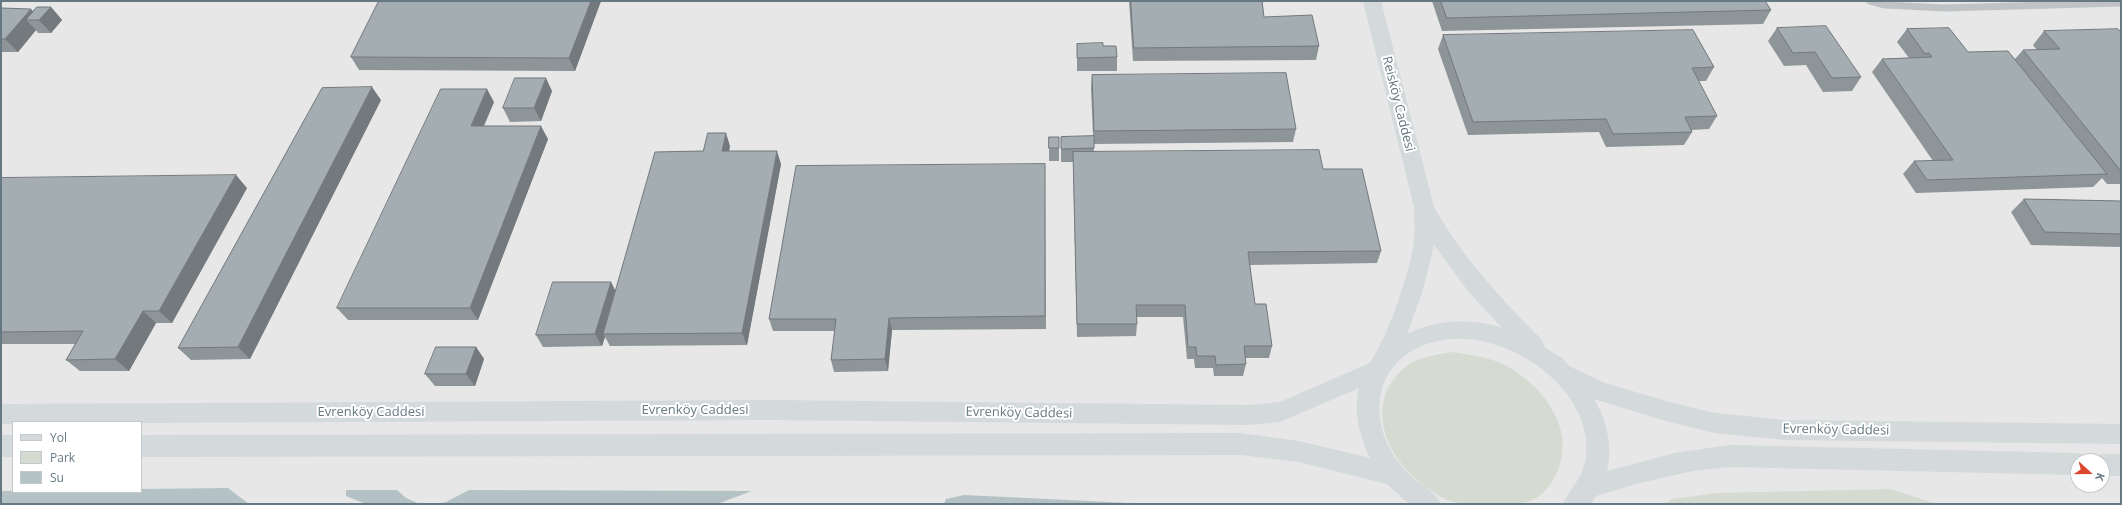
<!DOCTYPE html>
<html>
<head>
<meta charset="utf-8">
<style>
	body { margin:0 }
	#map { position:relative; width:2122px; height:505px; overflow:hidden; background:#f6f6f3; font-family:"Open Sans",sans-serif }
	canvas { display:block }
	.frame { position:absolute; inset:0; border:2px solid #667882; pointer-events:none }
	.legend { position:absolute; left:12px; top:421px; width:130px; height:72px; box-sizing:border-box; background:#fff; border:1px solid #c2c9cd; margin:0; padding:5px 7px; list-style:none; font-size:12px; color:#667882 }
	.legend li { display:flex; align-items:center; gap:8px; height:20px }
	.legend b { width:20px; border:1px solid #c2c9cd }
	.north { position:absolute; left:2070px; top:453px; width:40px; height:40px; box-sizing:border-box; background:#fff; border:1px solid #c2c9cd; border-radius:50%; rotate:111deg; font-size:11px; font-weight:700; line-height:16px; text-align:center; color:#667882 }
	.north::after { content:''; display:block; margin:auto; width:14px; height:18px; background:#db462e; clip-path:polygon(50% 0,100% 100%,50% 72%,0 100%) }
</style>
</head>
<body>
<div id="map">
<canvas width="2122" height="505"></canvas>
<div class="frame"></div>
<ul class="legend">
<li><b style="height:5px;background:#d4d9dc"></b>Yol</li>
<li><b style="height:11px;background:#d6dbd2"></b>Park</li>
<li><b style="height:11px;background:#b4c2c5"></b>Su</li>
</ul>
<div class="north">K</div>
</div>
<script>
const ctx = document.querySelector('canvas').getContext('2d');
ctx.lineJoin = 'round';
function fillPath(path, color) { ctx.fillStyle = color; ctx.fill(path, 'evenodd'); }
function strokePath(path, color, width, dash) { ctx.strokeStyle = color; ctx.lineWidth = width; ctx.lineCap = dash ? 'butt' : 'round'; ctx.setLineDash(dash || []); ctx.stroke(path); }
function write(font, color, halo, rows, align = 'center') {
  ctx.font = font + ' "Open Sans",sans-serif'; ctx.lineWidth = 4; ctx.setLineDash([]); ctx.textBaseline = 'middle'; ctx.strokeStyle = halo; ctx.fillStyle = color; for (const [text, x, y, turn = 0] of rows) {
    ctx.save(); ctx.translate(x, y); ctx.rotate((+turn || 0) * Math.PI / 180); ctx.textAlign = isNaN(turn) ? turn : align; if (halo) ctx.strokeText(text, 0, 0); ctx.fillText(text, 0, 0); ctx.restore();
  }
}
fillPath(new Path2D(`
	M1,1H2121V504H1ZM13,422H141V492H13ZM2078,461H2102V485H2078Z`), '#e6e7e6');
fillPath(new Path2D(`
	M1452,352C1471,355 1490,357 1507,366C1542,386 1574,426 1559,467C1555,479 1547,491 1536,498C1524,505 1508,504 1495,504C1479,504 1463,505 1447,500C1442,498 1437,494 1432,491C1390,465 1360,407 1404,368C1417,357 1436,355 1452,352Z
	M1891,489L1936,504H1665L1672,499L1717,493Z`), '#d6dbd2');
fillPath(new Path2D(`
	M228,488L249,504H1V491L141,492V489Z
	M346,490H397L406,498L420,504H366L346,496Z
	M469,490L752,491L717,504H434L446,502Z
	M964,495L1151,504H944L946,499Z`), '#b4c2c5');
strokePath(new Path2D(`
	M1870,1L1885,5L1945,8L2121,3`), '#bfc3c6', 7);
fillPath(new Path2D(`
	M1363,1H1381L1434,207C1463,258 1501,299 1542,340L1545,348L1562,358L1569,366L1605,383L1666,401L1715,413L1785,420L2121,424V444L1785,440L1715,433L1666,421L1594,399C1607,421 1613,446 1607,471L1675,453L1729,445L2078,453L2086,456L2089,461H2078V475L1729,467L1693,471L1640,483L1596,496L1591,504H1563C1571,485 1583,480 1586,456C1592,402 1540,358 1493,344C1435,326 1369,356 1381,424C1385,447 1400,467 1418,482C1427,489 1436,493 1441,504H1409L1387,484L1299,462L1240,455L141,457V435L1240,433L1299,441L1370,458C1360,436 1353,413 1359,388L1280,422L1248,425L769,420L141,423L13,422V424H1V404L769,400L1248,405L1280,402L1370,363C1388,335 1405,285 1412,253C1416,238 1414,222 1414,207ZM1434,245L1468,291L1502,328C1471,317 1436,320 1407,334L1423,290Z
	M1,435H13V457H1Z
	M2102,454H2121V476H2102V461H2092L2094,457Z`), '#d4d9dc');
fillPath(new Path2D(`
	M379,1H601L575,71L359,70L351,57Z
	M1129,1H1262L1264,17L1319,46L1316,60L1133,61Z
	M1432,1H1765L1771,10L1763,24L1442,31Z
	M51,7L62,20L51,33H38L36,30L18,52H1V8L33,11Z
	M1777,28L1861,77L1852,91L1823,92L1806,65L1784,66L1768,41Z
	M1907,29L1968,52L2015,59L2023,50H2037L2033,45L2044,31L2121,32V184H2107L2102,178L2093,187L1916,193L1903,174L1914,161H1933L1872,72L1882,59L1909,58L1897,42Z
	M1443,35L1714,67L1706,81H1698L1717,116L1709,129L1691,130L1692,132L1684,145L1606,147L1599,132L1468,135L1438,49Z
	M1077,44L1103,46L1117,57V71H1077Z
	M1092,75L1296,129L1293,142L1094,144V152L1323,169L1381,251L1377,263L1250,265L1255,304L1272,346L1269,358H1245L1246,364L1243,376H1214L1213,368H1195L1194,359H1187L1183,317H1136L1137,324L1136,336L1077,337L1073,162H1061V137L1093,136L1091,88Z
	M552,91L541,121L510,122L503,108Z
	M381,100L250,359L191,360L178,348Z
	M494,102L484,126L548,139L478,320H348L337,308Z
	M1049,137H1059V161H1049Z
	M730,146L729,151L781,164L747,345L610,346L605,337L602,346L543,347L536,335L611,282L615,291Z
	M1045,164L1046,329L892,330L888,371L834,372L831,360L835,331H773L769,319Z
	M1,178L247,188L172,323H156L129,371H80L66,360L75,344H1Z
	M2024,199L2121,201V247L2031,245L2011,212Z
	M476,347L484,359L475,386H435L425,374Z`), '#8d9599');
fillPath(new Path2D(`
	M591,1H601L575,71L569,58Z
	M51,7L62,20L51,33L39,20H26L36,30L18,52L5,39L31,9L40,19Z
	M546,78L552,91L541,121L534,108Z
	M372,87L381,100L250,359L238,347Z
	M487,89L494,102L478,139L471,126Z
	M541,126L548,139L478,320L470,308Z
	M726,133L730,146L726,164L722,151Z
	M777,151L781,164L747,345L742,333Z
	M236,175L247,188L172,323L159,311Z
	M611,282L617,294L603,334L605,337L602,346L595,334Z
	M143,311L156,323L129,371L115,359Z
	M889,318L892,330L888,371L885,359Z
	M476,347L484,359L475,386L466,374Z`), '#73797d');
const building = new Path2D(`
	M379,1H591L569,58L351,57Z
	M1131,1H1262L1264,17L1312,15L1319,46L1134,48Z
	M1441,1H1765L1771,10L1447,18Z
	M37,7H51L39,20H26Z
	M1,8L31,9L5,39H1Z
	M1826,26L1861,77L1832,78L1815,52L1793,53L1777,28Z
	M1949,28L1968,52L2008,51L2107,174L1927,180L1914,161L1953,160L1882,59L1932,57L1929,53L1925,54L1907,29Z
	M2118,29L2121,32V171L2023,50L2060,49L2044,31Z
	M1693,30L1714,67L1692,68L1717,116L1685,117L1692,132L1613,134L1606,119L1473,122L1443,35Z
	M1103,43V46H1116L1117,57L1077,58V44Z
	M1286,73L1296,129L1094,131L1092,75Z
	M515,78H546L534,108H503Z
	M372,87L238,347L178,348L322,88Z
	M441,89H487L471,126H541L470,308H337Z
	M708,133H726L722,151H777L742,333L603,334L655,152L703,151Z
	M1094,136V148L1061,149V137Z
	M1049,137H1059V148H1049Z
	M1319,150L1323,169H1362L1381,251L1248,252L1255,304H1266L1272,346H1244L1246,364L1216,365L1215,356H1197L1196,347H1188L1185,305H1136L1137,324H1077L1073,152Z
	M1045,164V316L889,318L885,359L831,360L836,319H769L796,166Z
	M236,175L159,311H143L115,359L66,360L83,331L1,332V178Z
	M2024,199L2121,201V234L2045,232Z
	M553,282H611L595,334L536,335Z
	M436,347H476L466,374H425Z`);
fillPath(building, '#a4adb2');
strokePath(building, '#73797d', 1);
write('13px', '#667882', '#fff', [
	["Reisköy Caddesi",1398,104,76],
	["Evrenköy Caddesi",695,410],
	["Evrenköy Caddesi",371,412],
	["Evrenköy Caddesi",1019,413,1],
	["Evrenköy Caddesi",1836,430,1]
]);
</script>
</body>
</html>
